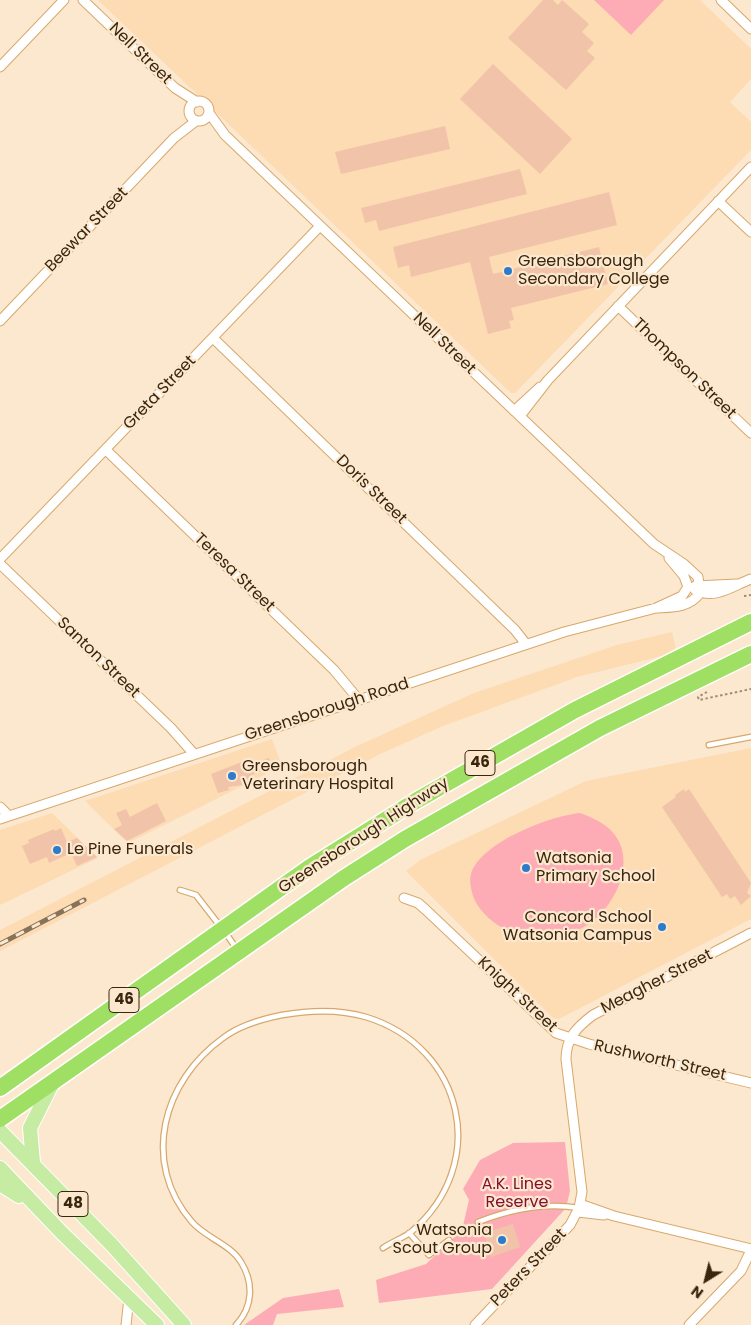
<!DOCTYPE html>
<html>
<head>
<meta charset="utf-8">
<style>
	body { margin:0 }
	#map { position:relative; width:751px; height:1325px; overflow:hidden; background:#fce8cf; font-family:Poppins,sans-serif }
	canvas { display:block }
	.north { position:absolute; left:681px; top:1255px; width:50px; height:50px; -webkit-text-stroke:4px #fce8cf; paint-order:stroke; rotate:216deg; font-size:14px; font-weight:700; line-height:20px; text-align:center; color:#39260c }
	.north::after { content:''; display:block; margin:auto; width:18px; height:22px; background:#39260c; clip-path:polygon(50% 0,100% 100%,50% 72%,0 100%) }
</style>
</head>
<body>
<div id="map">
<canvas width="751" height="1325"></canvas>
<div class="north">N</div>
</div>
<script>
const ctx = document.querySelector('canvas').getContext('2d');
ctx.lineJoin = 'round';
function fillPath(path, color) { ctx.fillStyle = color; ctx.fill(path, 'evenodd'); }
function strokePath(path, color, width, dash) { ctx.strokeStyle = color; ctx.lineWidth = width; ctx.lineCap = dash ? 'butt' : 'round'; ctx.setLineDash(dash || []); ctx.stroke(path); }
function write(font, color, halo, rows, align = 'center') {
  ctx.font = font + ' Poppins,sans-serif'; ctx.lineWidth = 4.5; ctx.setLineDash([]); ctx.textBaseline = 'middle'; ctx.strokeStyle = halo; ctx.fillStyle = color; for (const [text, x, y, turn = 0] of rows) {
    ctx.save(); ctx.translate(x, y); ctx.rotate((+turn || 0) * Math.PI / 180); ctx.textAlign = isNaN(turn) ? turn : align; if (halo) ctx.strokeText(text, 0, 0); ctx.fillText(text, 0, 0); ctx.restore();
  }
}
fillPath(new Path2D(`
	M98,0H700L751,49V79L730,102L751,122V150L515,393H511Z
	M672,632L676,648L662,656L577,677L443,726L380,754L0,951V930L355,747L474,693L617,645Z
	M272,739L282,766L128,843L85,801Z
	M751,748V919L559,1019L553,1018L406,871L420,860L586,781Z
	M52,813L98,858L0,905V830Z`), '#fddbb3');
fillPath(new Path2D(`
	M594,0H664L631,35Z
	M580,813C594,818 609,825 617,838C636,869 610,914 582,928C570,934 554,935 541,935C527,935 513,933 501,927C490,921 477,908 473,896C471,889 469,881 471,874C481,842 550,816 580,813Z
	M565,1142L570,1191L566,1208L492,1289L379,1303L376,1280L426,1264L462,1230L469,1200L463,1189L480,1160L513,1143Z
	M339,1289L344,1307L277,1314L273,1325H244L283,1298Z`), '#fdacb5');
fillPath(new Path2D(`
	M543,0H553L558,5L562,0L589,24L582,32L594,43L587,51L595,58L566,90L508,38Z
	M493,64L572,139L540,174L460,99Z
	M445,126L450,149L341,174L335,152Z
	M520,169L527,194L379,231L376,220L365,223L361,208Z
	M609,192L617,225L489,257L493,274L599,247L608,284L511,308L514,320L509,321L511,328L488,334L470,262L411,277L409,265L398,268L393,247Z
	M269,758L272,768L251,775L252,778L242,781L243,785L228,787L229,790L218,793L211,774L247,760L248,765Z
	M684,789L685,792L689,789L751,883L747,893L751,896L741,905L735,896L730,899L727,894L722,897L662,807L676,797L675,795Z
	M157,803L166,821L127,841L114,829L122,825L116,813L126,809L130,817Z
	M61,828L67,842L77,838L97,857L77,866L71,853L49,863L47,857L30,864L22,846L29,843L28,840L54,829L55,831Z
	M513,1224L520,1247L491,1257L484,1233Z`), '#f1c4aa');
const lane = new Path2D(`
	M709,745L751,737
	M180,890L196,895L220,926
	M225,932L236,948
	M478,1222C511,1209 544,1202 579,1208
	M409,1233L429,1255L449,1240
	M236,1325C253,1307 254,1283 241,1262C230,1244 206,1238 192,1222C140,1162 163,1081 223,1038C240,1025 262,1019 282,1015C310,1010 339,1009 366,1017C464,1047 491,1164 411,1232C403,1238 392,1242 383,1248`);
const street = new Path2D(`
	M83,0L175,88L197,102
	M721,0L751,29
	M0,67L64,0
	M189 111a10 10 0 1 1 20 0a10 10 0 1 1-20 0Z
	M209,113L225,135L654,544L684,564L698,577L700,593C689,608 673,607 656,608
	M718,201L751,232
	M618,306L751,433
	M0,321L174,138L196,121
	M213,338L515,630L526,644
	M514,411L540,387
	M520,416L548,380L751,167
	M106,450L334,670L359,700
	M669,558L684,576L688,587
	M0,559L320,226
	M0,564L171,728L194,754
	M695,586L737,584
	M695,590C716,600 732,586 751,579
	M0,807L9,816
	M0,819L564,632L656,608L682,596L688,587
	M404,898L418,903L426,910L556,1033L589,1044L751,1083
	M580,1204L614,1216L751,1249
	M578,1212L604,1215
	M126,1325L129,1298
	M475,1325L570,1225L579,1208L582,1192L566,1059C566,1038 577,1027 593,1015L751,933
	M689,1325L741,1271L751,1250`);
const primary = new Path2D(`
	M0,1131L112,1245L184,1325
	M33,1162L30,1128L53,1082
	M0,1168L62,1233L157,1325
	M0,1184L19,1196`);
const highway = new Path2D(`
	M0,1088L310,867L414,802L575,710L751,622
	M0,1119L344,878L405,839L600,728L751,654`);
strokePath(lane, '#d8a86b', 7);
strokePath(street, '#d8a86b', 11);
strokePath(primary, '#fff', 16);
strokePath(highway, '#fff', 19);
strokePath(new Path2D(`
	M744,596L751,595
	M707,692L698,697L699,700L751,689`), '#a18d74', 2, [2.5, 2.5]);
strokePath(lane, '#fff', 4.5);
strokePath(street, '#fff', 9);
strokePath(primary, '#c5eca2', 14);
strokePath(highway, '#9fe064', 16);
const rail = new Path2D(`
	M0,944L84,900`);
strokePath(rail, '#867359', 5);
strokePath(rail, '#fce8cf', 3, [9]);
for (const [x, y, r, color] of [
	[508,271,5,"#2d7bcb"],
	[232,776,5,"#2d7bcb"],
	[57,850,5,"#2d7bcb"],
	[526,868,5,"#2d7bcb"],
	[662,927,5,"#2d7bcb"],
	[502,1240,5,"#2d7bcb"]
]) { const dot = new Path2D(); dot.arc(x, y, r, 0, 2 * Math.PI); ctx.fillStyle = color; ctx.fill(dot); strokePath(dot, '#fce8cf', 2); }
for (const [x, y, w] of [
	[480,763,30],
	[124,1000,30],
	[73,1204,30]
]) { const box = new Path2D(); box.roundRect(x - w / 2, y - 12.5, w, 25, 4); ctx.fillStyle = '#fce8cf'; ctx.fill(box); strokePath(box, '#39260c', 1); }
write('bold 15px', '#39260c', null, [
	["46",480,763],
	["46",124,1000],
	["48",73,1204]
]);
write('16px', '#39260c', '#fce8cf', [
	["Nell Street",140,54,44],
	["Beewar Street",87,230,-46],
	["Nell Street",444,344,44],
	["Thompson Street",684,369,44],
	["Greta Street",160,393,-46],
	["Doris Street",371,490,44],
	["Teresa Street",234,573,44],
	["Santon Street",98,658,44],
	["Greensborough Road",327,710,-18],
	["Greensborough Highway",364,836,-33],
	["Meagher Street",657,982,-27],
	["Knight Street",517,995,43],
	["Rushworth Street",660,1061,13],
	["Peters Street",529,1268,-46]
]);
write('16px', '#39260c', '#fce8cf', [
	["Greensborough",518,262],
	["Secondary College",518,280],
	["Greensborough",242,767],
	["Veterinary Hospital",242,785],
	["Le Pine Funerals",67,850],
	["Watsonia",536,859],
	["Primary School",536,877],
	["Concord School",652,918,"right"],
	["Watsonia Campus",652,936,"right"],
	["Watsonia",492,1231,"right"],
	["Scout Group",492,1249,"right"]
], 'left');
write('16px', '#830f31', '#fce8cf', [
	["A.K. Lines",517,1185],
	["Reserve",517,1203]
]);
</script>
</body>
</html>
